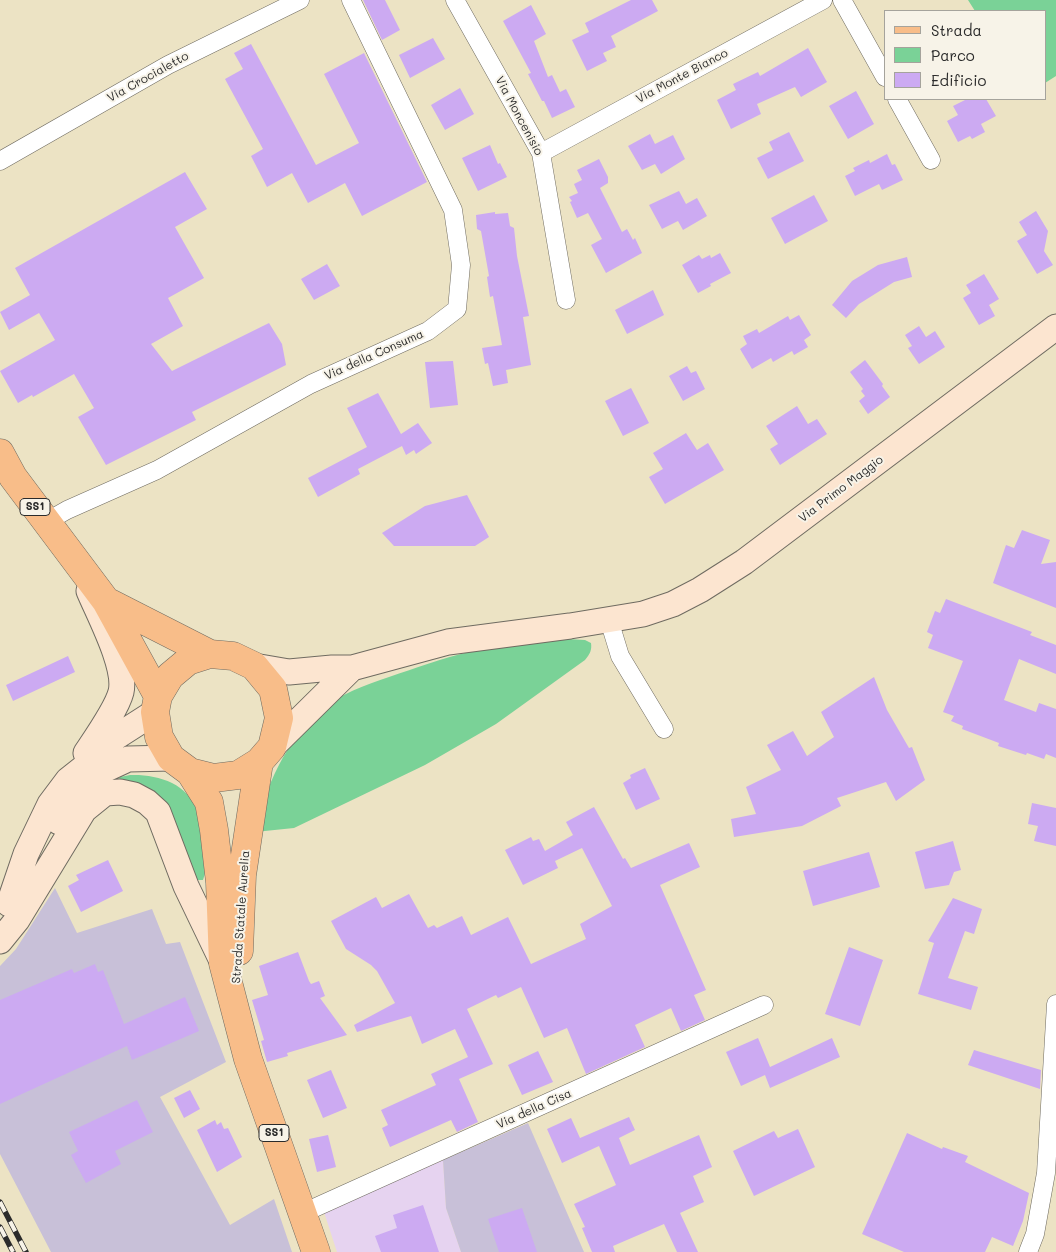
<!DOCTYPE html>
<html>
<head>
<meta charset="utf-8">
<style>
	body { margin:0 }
	#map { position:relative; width:1056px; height:1252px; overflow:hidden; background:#ece3c4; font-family:Mali,sans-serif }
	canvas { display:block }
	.legend { position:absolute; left:884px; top:10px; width:162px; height:90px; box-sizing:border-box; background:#f7f3e8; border:1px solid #a5a39c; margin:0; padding:6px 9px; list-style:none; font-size:15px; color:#2b2b2b }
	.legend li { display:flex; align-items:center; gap:10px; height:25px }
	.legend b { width:25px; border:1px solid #a5a39c }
</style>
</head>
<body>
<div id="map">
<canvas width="1056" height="1252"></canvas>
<ul class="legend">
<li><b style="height:6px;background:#f8bd89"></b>Strada</li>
<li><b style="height:14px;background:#7ad297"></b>Parco</li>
<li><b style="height:14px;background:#ccaaf2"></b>Edificio</li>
</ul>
</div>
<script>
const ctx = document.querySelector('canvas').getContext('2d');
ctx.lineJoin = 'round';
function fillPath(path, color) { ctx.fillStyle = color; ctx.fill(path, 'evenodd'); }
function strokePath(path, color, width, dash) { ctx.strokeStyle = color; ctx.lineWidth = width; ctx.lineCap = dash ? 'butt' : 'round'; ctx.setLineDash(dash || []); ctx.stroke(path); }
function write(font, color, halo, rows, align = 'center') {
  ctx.font = font + ' Mali,sans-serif'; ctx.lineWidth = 4; ctx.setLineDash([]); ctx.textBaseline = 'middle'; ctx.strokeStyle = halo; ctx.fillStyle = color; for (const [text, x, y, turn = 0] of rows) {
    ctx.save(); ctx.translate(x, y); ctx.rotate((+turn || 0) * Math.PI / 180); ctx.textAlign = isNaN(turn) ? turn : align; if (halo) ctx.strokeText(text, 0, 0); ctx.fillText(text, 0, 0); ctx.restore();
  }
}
fillPath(new Path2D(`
	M443,1160L446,1208L461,1252H337L324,1212Z`), '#e6d3f0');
fillPath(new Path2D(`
	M55,888L77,933L152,909L166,944L180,942L226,1062L160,1097L230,1225L274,1199L292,1252H51L0,1154V966L16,949Z
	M528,1123L584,1252H461L446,1208L443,1160Z`), '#c8c0d8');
fillPath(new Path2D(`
	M968,0H1056V76L1045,83V11H975Z
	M568,639L585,640L591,643C592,650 590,654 585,660L496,724L425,765L294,828L255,832C265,788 286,740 321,710C339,694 366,685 389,677C416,668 442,658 469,652C501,646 535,644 568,639Z
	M130,775C157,774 188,783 197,811C201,820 201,832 203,842C205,854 208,867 203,880H194L165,802L154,791L144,786L122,781L119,779L120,777Z`), '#7ad297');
fillPath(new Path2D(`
	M363,0H385L400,30L382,40Z
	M631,0H652L658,11L611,36L616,47L603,53L607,61L587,71L572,40L589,32L585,23Z
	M531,5L546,34L534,41L548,77L552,75L560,92L566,89L575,107L552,118L544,101H542L528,74L531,73L503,21Z
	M433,38L445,59L410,78L399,55Z
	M251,44L316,165L359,143L324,74L364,53L427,182L362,216L345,183L308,203L292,173L267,187L251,156L263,149L225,79L243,69L234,53Z
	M808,48L827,82L801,97L795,87L757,104L761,114L731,129L717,100L736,90L733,84L758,72L760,76Z
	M460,88L474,114L445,130L431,105Z
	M856,91L874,124L848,139L829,106Z
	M967,99H986L996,116L981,124L985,132L972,139L970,136L958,142L947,121L958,115L953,106Z
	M789,132L804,161L768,179L757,158L773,150L769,142Z
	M650,134L655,144L673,135L685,159L661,174L655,164L642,170L628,146Z
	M490,145L498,164L500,163L507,177L478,191L462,158Z
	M887,154L892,165L895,164L903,180L882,190L879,184L855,196L845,176L855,171L853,168L869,160L870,163Z
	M599,159L608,177V183L600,188L622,232L627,229L633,240L635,238L642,253L606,273L591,245L602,239L588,213L577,218L570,202L572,201L569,197L578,193L574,184L582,180L577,170Z
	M185,172L207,209L175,227L204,278L168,298L183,326L151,344L172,371L269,323L282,344L286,365L192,412L196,420L106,465L78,417L94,408L74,374L33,397L32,395L18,403L0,371L55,340L39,313L9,330L0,312L30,295L15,268Z
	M679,191L686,204L697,198L707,216L683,230L678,221L662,229L649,205Z
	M814,195L828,221L785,244L771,218Z
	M1036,211L1048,231L1044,251L1053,265L1037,274L1017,241L1027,235L1019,222Z
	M495,212V214L508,213L510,226L514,228L517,256L529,316L523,317L531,365L506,370L508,383L493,386L488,363L485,364L482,348L502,345L493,296L490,297L487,277L489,276L481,231L477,229L476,215Z
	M720,253L731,273L710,284L711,286L698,293L682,265L699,255L702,259L710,255L711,258Z
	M907,257L912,277L894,282L859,304L846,318L832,305L852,281L878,265Z
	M327,264L340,286L314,300L301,279Z
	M984,274L999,299L989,305L995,316L979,325L963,298L971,293L966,285Z
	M653,290L664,315L627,334L615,310Z
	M799,315L811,335L804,340L808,347L794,355L792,351L773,362L771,358L752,369L740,349L747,344L743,336L757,329L759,333L788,316L790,320Z
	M919,326L926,337L935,331L945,347L919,364L908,348L912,346L905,335Z
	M865,360L883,384L882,386L890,397L868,414L859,401L865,396L861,391L863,389L850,372Z
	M453,361L458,405L430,408L425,362Z
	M687,366L691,373L696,371L705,389L683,401L669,376Z
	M631,388L649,423L623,436L605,401Z
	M378,393L401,434L418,423L432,443L416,454L414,450L406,455L402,446L358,469L360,474L318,497L308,478L367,447L347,408Z
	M797,406L808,424L817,419L827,434L780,465L770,449L778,444L766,426Z
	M686,433L697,450L708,443L724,470L665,504L649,477L663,469L653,453Z
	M467,495L489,537L475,546H394L382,533L425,506Z
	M1022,530L1050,540L1041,564L1056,562V608L993,583L1006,545L1014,548Z
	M946,599L1032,632L1030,635L1056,645V674L1019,659L1004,700L1036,712L1039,703L1056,709V758L1046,754L1044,759L1027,753L1026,755L998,746L999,743L962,729L963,726L951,721L954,716L943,712L963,661L928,648L933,635L927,632L935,611L940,613Z
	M68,656L75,672L13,701L6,685Z
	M874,677L887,710L909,748L912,747L925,780L896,801L886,782L837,798L841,806L802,826L734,837L731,819L756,814L746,787L781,770L767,745L793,731L807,756L834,737L821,712Z
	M645,768L660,799L636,810L623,783L631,778L630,775Z
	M1032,803L1056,808V846L1034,841L1038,826L1028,824Z
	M594,807L623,859L625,858L631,868L689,843L700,867L660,885L706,990L694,995L705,1020L681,1031L671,1008L635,1025L645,1047L586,1074L567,1028L544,1038L521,987L498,998L496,995L467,1009L493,1064L459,1079L478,1122L457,1132L451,1120L390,1147L382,1128L388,1125L381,1110L436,1085L431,1074L468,1057L455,1029L422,1044L411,1016L357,1032L354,1025L395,1003L377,971L371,965L346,949L331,921L376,897L382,908L409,894L428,928L434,925L437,928L462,916L471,935L508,917L531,964L586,939L580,924L612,906L582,848L555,861L558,868L523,885L505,850L531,837L533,841L539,839L545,851L573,835L566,822Z
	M953,841L961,870L954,872L949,885L925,889L915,852Z
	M869,852L880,887L813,906L803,871Z
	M108,860L123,891L81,912L68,886L79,880L76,875Z
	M953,898L982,909L974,934L965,931L948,978L978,987L971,1010L918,994L934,943L928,941Z
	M849,947L883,960L860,1026L825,1014Z
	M298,952L309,981L311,984L319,981L325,996L320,998L347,1035L287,1053L288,1056L267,1062L261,1041L264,1040L252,1000L268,995L259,966Z
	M95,964L98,972L103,970L124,1024L185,997L199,1031L132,1060L127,1046L0,1104V1000L72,969L74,973Z
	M758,1038L770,1067L832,1038L840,1057L770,1088L765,1075L741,1086L726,1052Z
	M974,1050L1041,1070L1040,1089L968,1065Z
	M538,1051L553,1082L522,1095L508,1065Z
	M331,1070L347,1108L323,1118L307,1080Z
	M190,1090L200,1109L184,1118L174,1098Z
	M137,1100L153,1132L115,1151L121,1164L86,1183L71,1155L78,1151L69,1132Z
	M629,1117L635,1130L619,1138L630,1165L699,1135L712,1167L693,1176L704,1202L680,1213L698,1252H677L664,1224L613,1246L615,1252H592L582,1228L585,1227L574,1204L616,1185L599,1146L562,1163L547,1129L571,1118L580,1138Z
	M215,1120L217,1125L221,1122L224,1129L228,1128L242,1157L217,1172L197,1130Z
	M798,1129L815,1167L754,1196L733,1151L774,1131L778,1138Z
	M907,1133L942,1149L943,1147L968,1156L965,1162L1029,1193L1023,1221L1013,1246L992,1237L985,1252H904L862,1234Z
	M328,1135L336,1167L317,1172L309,1139Z
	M423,1205L439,1252H381L375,1236L397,1228L393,1215Z
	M522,1208L537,1252H499L488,1219Z`), '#ccaaf2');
const street = new Path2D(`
	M455,0L541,153L566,300
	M842,0L885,77
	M897,99L931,160
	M541,153L823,0
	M0,161L168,65L300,0
	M46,522L67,510L157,470L311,384L428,331L457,309L461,265L453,210L351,0
	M609,620L620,656L664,729
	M303,1213L764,1005
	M1028,1252L1035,1234L1046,1173L1056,1004`);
const secondary = new Path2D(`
	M254,666L289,672L332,668H352L448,642L570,626L643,614L673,604L700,590L744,562L1056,327
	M272,747L352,668
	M86,753C96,738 117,708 121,692C127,667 99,615 89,591
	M59,822L87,778L128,759L171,758
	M9,904L26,854L50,804L68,780L92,761L116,737L155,712
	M0,941L17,920L84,810L105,793L120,792L134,795L147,802L158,812L186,886L223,963`);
const primary = new Path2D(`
	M0,453L13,477L106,601L158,696
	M106,601L210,654
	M190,772L214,778L238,775L259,762L272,747L279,718L273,689L254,666L233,656L210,654L188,661L170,676L158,696L155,712L159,737L171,758L190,772L209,802L214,830L220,882L223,963L248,1059L316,1252
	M239,951L242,875L259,762`);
strokePath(street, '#6f6b61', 19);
strokePath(secondary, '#6f6b61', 27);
strokePath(primary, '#6f6b61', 29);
strokePath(street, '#fff', 18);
strokePath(secondary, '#fce5d0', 25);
strokePath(primary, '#f8bd89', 28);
const rail = new Path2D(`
	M0,1202L26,1252
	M0,1227L13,1252`);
strokePath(rail, '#2b2b2b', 5.5);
strokePath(rail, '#f7f3e8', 4, [11]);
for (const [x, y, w] of [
	[35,507,30],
	[274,1133,30]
]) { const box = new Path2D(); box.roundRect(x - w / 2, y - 8.5, w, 17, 4); ctx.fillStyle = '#f7f3e8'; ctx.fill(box); strokePath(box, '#2b2b2b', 1); }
write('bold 11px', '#2b2b2b', null, [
	["SS1",35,507],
	["SS1",274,1133]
]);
write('12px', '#2b2b2b', '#f7f3e8', [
	["Via Monte Bianco",682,76,-28],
	["Via Crocialetto",148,77,-29],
	["Via Moncenisio",519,116,62],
	["Via della Consuma",374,355,-24],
	["Via Primo Maggio",841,489,-37],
	["Strada Statale Aurelia",241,917,-86],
	["Via della Cisa",534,1109,-24]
]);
</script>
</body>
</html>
